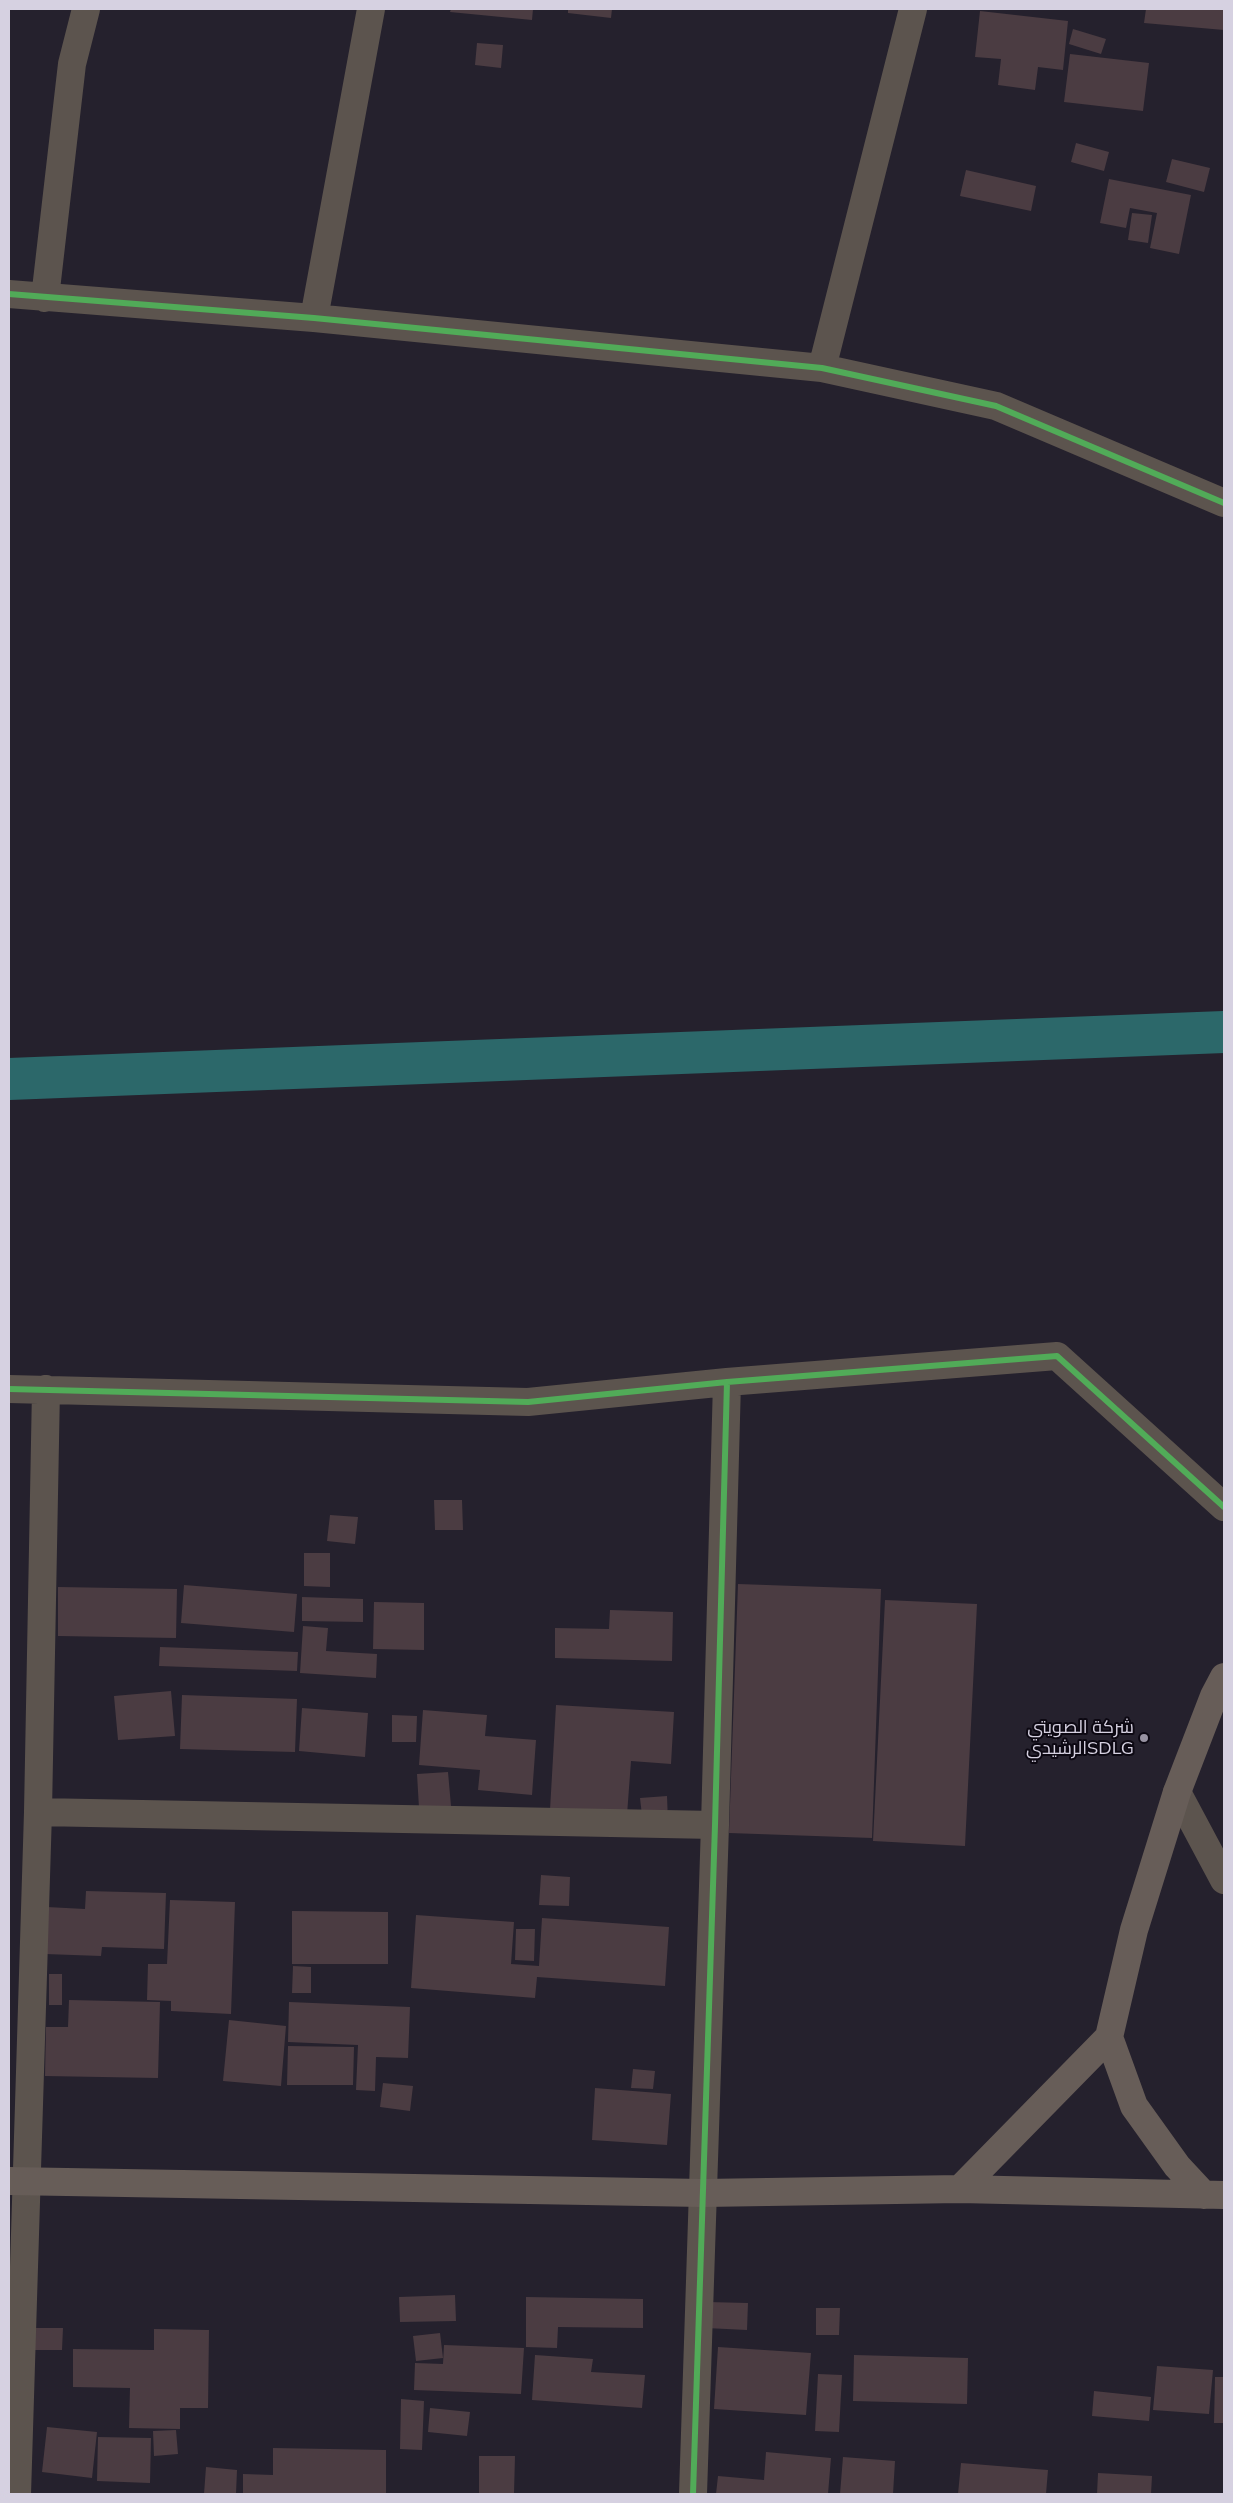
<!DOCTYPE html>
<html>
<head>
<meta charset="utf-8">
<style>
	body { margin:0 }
	#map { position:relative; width:1233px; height:2503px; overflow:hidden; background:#25212d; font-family:Mulish,sans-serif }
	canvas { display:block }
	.frame { position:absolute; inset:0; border:10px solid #d6d1e1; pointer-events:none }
</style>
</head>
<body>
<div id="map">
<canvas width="1233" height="2503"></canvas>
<div class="frame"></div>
</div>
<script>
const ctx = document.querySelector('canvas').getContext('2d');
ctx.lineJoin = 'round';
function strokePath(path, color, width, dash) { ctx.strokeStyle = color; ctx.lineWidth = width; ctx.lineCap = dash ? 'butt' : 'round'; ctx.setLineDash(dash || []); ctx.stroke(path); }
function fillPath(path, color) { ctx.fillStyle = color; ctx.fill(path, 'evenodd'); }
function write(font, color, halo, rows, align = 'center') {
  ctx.font = font + ' Mulish,Cairo,sans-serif'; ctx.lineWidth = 4; ctx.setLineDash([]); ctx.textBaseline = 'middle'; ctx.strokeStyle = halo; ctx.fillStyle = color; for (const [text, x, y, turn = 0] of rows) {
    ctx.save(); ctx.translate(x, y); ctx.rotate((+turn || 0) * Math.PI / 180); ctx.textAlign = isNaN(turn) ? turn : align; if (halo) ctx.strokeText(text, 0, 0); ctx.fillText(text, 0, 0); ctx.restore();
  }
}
strokePath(new Path2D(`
	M9,1079L1224,1032`), '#2c686a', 42);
fillPath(new Path2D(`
	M451,9H533L532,20L450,12Z
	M568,9H612L611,18L568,13Z
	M1146,9H1224V30L1144,23Z
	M980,11L1068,21L1063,70L1038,67L1035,90L998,85L1001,59L975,57Z
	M1073,29L1106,39L1101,54L1069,44Z
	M477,43L503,45L501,68L475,65Z
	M1070,54L1149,63L1143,111L1064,102Z
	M1076,143L1109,152L1104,171L1071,162Z
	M1172,159L1210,168L1204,192L1166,182Z
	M966,170L1036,186L1031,211L960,196Z
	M1109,179L1191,195L1179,254L1150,248L1157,213L1130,208L1126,228L1100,223Z
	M1132,213L1152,215L1148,243L1128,240Z
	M434,1500H462L463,1530H435Z
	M330,1515L358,1517L355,1544L327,1541Z
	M304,1553H330V1587L304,1586Z
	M738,1584L881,1589L872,1838L729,1833Z
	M184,1585L297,1594L294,1632L181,1623Z
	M58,1587L177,1589L176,1638L58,1636Z
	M302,1597L363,1599V1622L302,1621Z
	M885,1600L977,1604L965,1846L873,1841Z
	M374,1602L424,1603V1650L373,1649Z
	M610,1610L673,1612L672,1661L555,1658V1628L609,1629Z
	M303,1626L328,1628L326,1651L377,1654L376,1678L300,1673Z
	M160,1647L298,1652L297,1671L159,1666Z
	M171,1691L175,1736L118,1740L114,1696Z
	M182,1695L297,1699L295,1752L180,1749Z
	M556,1705L674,1712L671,1764L631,1761L627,1815L550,1810Z
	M302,1708L368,1713L365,1757L299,1751Z
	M423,1710L487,1715L485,1736L536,1740L532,1795L478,1790L480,1770L419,1765Z
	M392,1715L417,1716L416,1742H392Z
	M448,1772L451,1806L419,1808L417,1774Z
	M667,1796L668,1822L643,1824L640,1798Z
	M541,1875L570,1877L569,1906L539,1905Z
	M86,1891L166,1893L164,1949L102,1947L101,1956L45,1954L47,1907L85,1909Z
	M170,1900L235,1902L231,2014L171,2011V2001L147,2000L148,1964H167Z
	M292,1911L388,1912V1964H292Z
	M416,1915L514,1922L511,1964L539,1966L542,1918L669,1927L665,1986L537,1977L535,1998L411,1988Z
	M516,1929H535L534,1961L515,1960Z
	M293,1966L311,1967V1993H292Z
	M49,1974H62V2005H49Z
	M69,2000L160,2002L158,2078L45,2076L46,2027H68Z
	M289,2002L410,2007L408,2058L376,2057L375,2091L356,2090L358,2045L288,2042Z
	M229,2020L286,2026L281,2086L223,2081Z
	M288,2046L354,2047L353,2085H287Z
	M633,2069L655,2071L653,2089L631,2088Z
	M383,2083L413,2086L410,2111L380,2107Z
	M595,2088L671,2094L667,2145L592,2140Z
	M455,2295L456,2321L400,2322L399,2297Z
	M526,2297L643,2299V2328L558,2327L557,2348L526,2347Z
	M707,2302L748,2303L747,2330L706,2328Z
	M816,2308H840L839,2335H816Z
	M35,2328H63L62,2350H34Z
	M154,2329L209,2330L208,2408H180V2429L129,2428L130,2388L73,2387V2349L154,2350Z
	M440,2333L443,2358L416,2361L413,2336Z
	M444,2345L524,2348L521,2394L414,2390L415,2363L443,2364Z
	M718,2347L811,2353L806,2415L714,2409Z
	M535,2355L593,2359L591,2372L645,2375L642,2408L532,2400Z
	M854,2355L968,2358L967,2404L853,2401Z
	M1157,2366L1213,2370L1209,2414L1153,2410Z
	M818,2374L842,2375L839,2432L815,2431Z
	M1215,2377H1224V2423H1214Z
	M1094,2391L1151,2397L1149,2421L1092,2416Z
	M401,2399L424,2401L422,2450L400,2449Z
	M430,2408L470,2412L467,2436L428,2432Z
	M47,2427L97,2432L92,2478L42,2472Z
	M176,2430L178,2454L154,2456L153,2431Z
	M98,2437L151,2438L150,2483L97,2481Z
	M273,2448L386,2450V2494H243V2474L273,2475Z
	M766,2452L831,2458L828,2494H716L718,2476L764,2480Z
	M479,2456H515L514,2494H479Z
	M843,2457L895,2461L893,2494H840Z
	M961,2463L1048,2470L1046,2494H958Z
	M206,2467L237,2470L236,2494H204Z
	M1098,2473L1152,2476L1151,2494H1097Z`), '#4b3c42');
strokePath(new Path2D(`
	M9,294L314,318L822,368L996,406L1224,503
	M45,298L72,64L86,9
	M314,318L371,9
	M822,368L913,9
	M9,1389L528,1402L727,1382L1057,1356L1224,1507
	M1177,1792L1224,1880
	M38,1812L715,1825
	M17,2494L38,1812L46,1389
	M693,2494L715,1825L727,1382`), '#5c544e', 28);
strokePath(new Path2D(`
	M1109,2037L1134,2106L1177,2166L1204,2195
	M9,2181L703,2193L960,2189L1224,2195
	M960,2189L1109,2037L1134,1930L1177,1792L1214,1696L1224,1677`), '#675d58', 28);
strokePath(new Path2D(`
	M9,294L314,318L822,368L996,406L1224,503
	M9,1389L528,1402L727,1382L1057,1356L1224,1507
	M693,2494L715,1825L727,1382`), '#51ab58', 6);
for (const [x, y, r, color] of [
	[1144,1738,5,"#9893a2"]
]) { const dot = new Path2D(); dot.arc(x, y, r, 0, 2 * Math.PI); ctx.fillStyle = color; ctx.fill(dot); strokePath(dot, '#0c0812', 2); }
write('18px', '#d6d1e1', '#0c0812', [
	["شركة الصويتي",1134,1728],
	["الرشيديSDLG",1134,1749]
], 'right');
</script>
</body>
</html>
